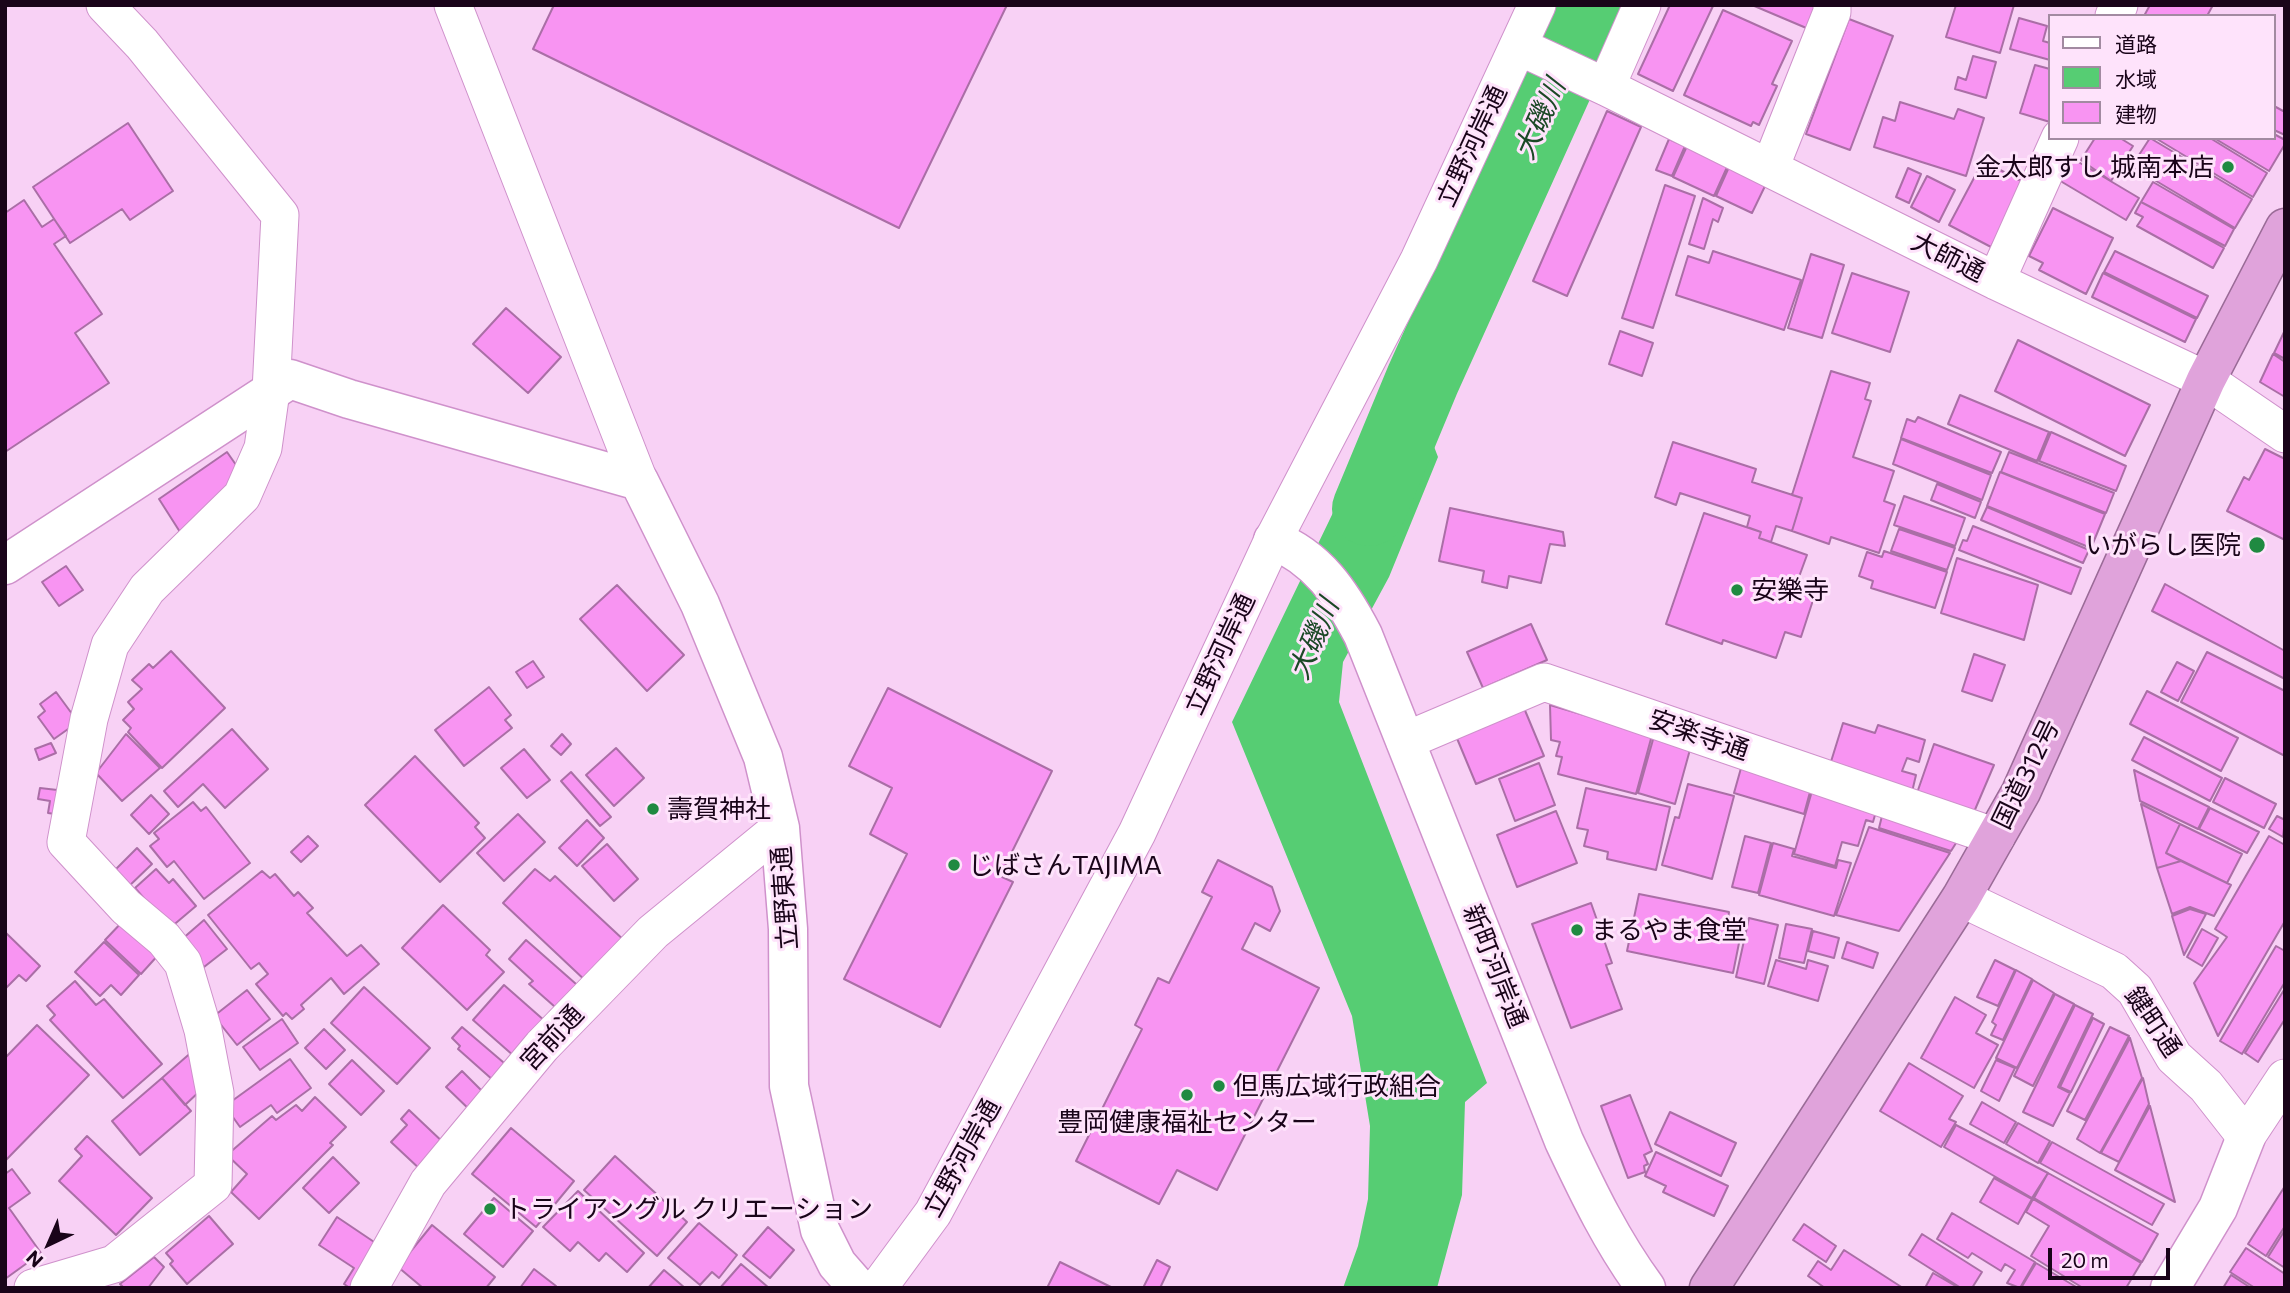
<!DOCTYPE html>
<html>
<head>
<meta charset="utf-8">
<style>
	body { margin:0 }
	#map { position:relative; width:2290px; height:1293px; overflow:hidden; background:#f8d1f5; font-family:Commissioner,"Noto Sans JP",sans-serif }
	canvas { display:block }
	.frame { position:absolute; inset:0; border:7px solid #190419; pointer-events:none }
	.legend { position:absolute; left:2048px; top:14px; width:228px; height:126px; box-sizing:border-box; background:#fee3fb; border:2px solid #a28aa1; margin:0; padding:9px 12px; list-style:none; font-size:21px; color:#190419 }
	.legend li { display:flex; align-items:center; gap:14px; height:35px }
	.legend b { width:35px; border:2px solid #a28aa1 }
	.north { position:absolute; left:14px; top:1209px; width:70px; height:70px; -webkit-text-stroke:5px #fee3fb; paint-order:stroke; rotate:224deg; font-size:19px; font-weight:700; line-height:28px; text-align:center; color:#190419 }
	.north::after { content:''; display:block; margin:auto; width:24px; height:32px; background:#190419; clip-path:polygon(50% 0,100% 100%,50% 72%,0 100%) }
	.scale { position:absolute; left:2048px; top:1248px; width:122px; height:32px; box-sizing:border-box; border:4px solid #190419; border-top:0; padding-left:9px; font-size:21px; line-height:24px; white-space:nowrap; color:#190419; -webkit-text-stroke:5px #fee3fb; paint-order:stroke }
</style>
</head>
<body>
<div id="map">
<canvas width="2290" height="1293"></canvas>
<div class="frame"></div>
<ul class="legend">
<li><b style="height:9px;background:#fff"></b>道路</li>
<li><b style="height:19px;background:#56cd73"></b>水域</li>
<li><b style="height:19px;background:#f894f2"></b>建物</li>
</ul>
<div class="north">N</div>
<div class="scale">20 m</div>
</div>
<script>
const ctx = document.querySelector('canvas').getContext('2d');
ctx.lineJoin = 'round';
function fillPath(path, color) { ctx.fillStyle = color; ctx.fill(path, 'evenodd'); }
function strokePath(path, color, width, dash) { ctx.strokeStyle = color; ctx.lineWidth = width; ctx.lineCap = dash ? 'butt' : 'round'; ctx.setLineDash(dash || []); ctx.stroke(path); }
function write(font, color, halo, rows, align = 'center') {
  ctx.font = font + ' Commissioner,"Noto Sans JP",sans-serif'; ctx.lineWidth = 6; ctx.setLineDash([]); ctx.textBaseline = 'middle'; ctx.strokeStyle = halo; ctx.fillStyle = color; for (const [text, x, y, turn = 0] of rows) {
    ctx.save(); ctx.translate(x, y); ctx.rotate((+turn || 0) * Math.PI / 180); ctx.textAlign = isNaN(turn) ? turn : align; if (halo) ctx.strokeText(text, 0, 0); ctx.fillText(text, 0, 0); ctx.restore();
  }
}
fillPath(new Path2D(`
	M1385,405L1425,423L1438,457L1389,577L1343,662L1339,702L1487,1083L1465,1102L1462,1195L1437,1288H1343L1358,1246L1368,1199L1370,1126L1352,1016L1232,722Z`), '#56cd73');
strokePath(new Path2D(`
	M1369,509L1423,379L1592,5`), '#56cd73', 74);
const building = new Path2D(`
	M554,5H1007L899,228L533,49Z
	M1670,5L1713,6L1673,91L1638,74Z
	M1752,5H1820L1811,30Z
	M1956,5H2014L2000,53L1946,37Z
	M2150,5H2213L2207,16H2144Z
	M1723,10L1792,41L1772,84L1777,86L1759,125L1753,122L1751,126L1684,95Z
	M2019,18L2047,26L2043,41L2050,43V60L2010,49Z
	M1849,19L1893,36L1850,150L1806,134Z
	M1973,56L1996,62L1986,98L1955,89L1958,77L1966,80Z
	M2035,65L2050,69V122L2020,113Z
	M1900,102L1954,119L1958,109L1984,118L1966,176L1874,147L1883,117L1895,121Z
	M2274,106L2285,112V135L2274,130Z
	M1607,111L1641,127L1567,296L1533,281Z
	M128,123L173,191L130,220L122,209L70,243L33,187Z
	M2274,134L2285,140V144L2269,171L2214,138H2274Z
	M2095,138H2120L2133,146L2111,181L2081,160Z
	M2150,138L2252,199L2235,228L2126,163L2131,155L2137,158Z
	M2210,138L2267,173L2253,197L2157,139Z
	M1669,139L1685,146L1672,176L1656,170Z
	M1687,146L1728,165L1714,196L1673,177Z
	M2070,157L2139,198L2126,220L2057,179Z
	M1983,161L2025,183L1991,247L1949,225Z
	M1729,167L1766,184L1752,213L1716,196Z
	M1908,168L1921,174L1909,203L1896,197Z
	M1927,176L1955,190L1939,222L1911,207Z
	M2153,182L2234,229L2225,246L2141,202Z
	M1665,185L1695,196L1653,328L1622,318Z
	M1703,198L1723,208L1718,222L1713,219L1704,249L1689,244Z
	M24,200L42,227L54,219L66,236L54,244L102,314L75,333L109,383L5,452V213Z
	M2141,202L2224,248L2213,268L2137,226L2143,217L2135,213Z
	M2053,208L2113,238L2086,294L2039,270L2043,263L2029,256Z
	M1713,251L1801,280L1784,330L1676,295L1688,256L1709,263Z
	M2115,251L2208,296L2197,318L2104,272Z
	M1811,254L1844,265L1822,338L1788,328Z
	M1852,273L1909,292L1890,352L1832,333Z
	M2103,273L2196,319L2185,342L2092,297Z
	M506,308L561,357L528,393L473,344Z
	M2285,330V359L2274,353Z
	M1620,331L1653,343L1642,376L1609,364Z
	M2018,340L2150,405L2125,456L1995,391Z
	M2273,354L2285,362V397L2260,382Z
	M1831,371L1870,383L1865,399L1871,401L1853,457L1894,471L1884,501L1895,505L1879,553L1831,537L1829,544L1792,531L1802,498L1792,495Z
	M1960,395L2049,432L2037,461L1948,424Z
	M1918,417L2001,452L1992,473L1901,438L1907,419L1915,422Z
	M2051,432L2126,466L2116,491L2039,461Z
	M1901,439L1991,475L1982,500L1893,464Z
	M1673,442L1756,469L1752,482L1802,498L1792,531L1776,526L1771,542L1759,538L1761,532L1747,527L1750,516L1680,493L1676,505L1655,497Z
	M2265,449L2285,459V540L2227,511L2244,477L2249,480Z
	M227,452L241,472L180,532L159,499Z
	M2009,452L2114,493L2106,513L2001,472Z
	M2000,472L2105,514L2091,548L1987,506Z
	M1937,484L1981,502L1975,518L1931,500Z
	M1904,496L1965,518L1955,546L1894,525Z
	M1987,507L2089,550L2083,563L1981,520Z
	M1450,508L1563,532L1565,546L1550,544L1541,583L1509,576L1507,588L1482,582L1484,571L1439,561Z
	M1704,513L1761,532L1759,538L1807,555L1796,585L1816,591L1801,637L1785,632L1776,658L1723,640L1722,644L1666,624Z
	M1973,526L2081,568L2071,594L1959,550L1963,540L1967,541Z
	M1899,529L1955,548L1947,570L1891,551Z
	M1884,551L1947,572L1935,608L1871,588L1873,581L1859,576L1867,552L1882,557Z
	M1957,558L2038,585L2024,640L1941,613Z
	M66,566L83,590L59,606L42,582Z
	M2165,584L2285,651V679L2152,611Z
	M617,585L684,655L647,691L580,619Z
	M1531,624L1547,660L1483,688L1467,652Z
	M171,651L225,708L162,768L128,732L131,728L123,720L134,709L128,702L142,689L132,680L149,664L153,668Z
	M2207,652L2285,691V756L2181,702Z
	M1974,654L2005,665L1992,701L1962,691Z
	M533,661L544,677L527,688L516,672Z
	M2177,662L2194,671L2178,701L2161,692Z
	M489,687L511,715L505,720L512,728L464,766L435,730Z
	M888,688L1052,771L1000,876L1013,882L940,1027L844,979L907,854L870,834L892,788L849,766Z
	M2147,691L2238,738L2221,771L2130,724Z
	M56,692L78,722L54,739L38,717L45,711L40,704Z
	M1550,705L1652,735L1636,794L1558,774L1562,757L1556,756L1560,742L1551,740Z
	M1524,708L1544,756L1476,784L1456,736Z
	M1843,723L1875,733L1878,725L1925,740L1919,762L1907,758L1902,771L1916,775L1912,792L1829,768Z
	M232,729L268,769L225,808L203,784L178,807L164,791Z
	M126,734L160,768L122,801L96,773Z
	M562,734L571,744L561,755L551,746Z
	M1654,736L1691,746L1675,804L1638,793Z
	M2144,737L2222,778L2210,801L2132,760Z
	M51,743L56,753L39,760L35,749Z
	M1934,744L1994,765L1974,812L1917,793Z
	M616,748L644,778L614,806L586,775Z
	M524,749L550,780L527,798L501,768Z
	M415,756L479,823L475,827L485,838L440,882L365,805Z
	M1743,761L1813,781L1804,814L1734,793Z
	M1539,763L1555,805L1515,821L1499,779Z
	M2134,770L2209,807L2198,829L2140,801Z
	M571,772L611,817L600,826L561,781Z
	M2225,778L2276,804L2264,828L2213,802Z
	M1688,784L1734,796L1712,879L1662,865L1675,817L1679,818Z
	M1814,784L1879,801L1873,822L1866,820L1858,846L1842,842L1835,866L1794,854Z
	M40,788L66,791L62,815L48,813L50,801L38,799Z
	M1586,788L1670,807L1656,870L1607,859L1608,852L1584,846L1588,830L1577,828Z
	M151,795L169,814L149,834L131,815Z
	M193,802L201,811L206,807L250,863L204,899L174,861L167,867L150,846L159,839L154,833Z
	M1885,804L1963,832L1951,851L1879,828Z
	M2141,804L2180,824L2166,853L2181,861L2157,868Z
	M2210,808L2259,832L2247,853L2199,829Z
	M1556,811L1577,863L1517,887L1497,835Z
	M518,814L545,842L504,881L477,853Z
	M2277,816L2285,820L2283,837L2269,829Z
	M587,820L604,838L577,866L559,848Z
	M2180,824L2242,854L2227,883L2166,853Z
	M1869,827L1950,853L1899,931L1836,915Z
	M308,836L318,846L301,862L291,852Z
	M1745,836L1771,843L1758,893L1732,887Z
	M2269,836L2285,845V921L2218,1036L2194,983L2227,937L2215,929Z
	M1773,843L1794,849L1792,856L1836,868L1838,860L1851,863L1834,916L1759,895Z
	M607,844L638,879L614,901L582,866Z
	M137,848L152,864L126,889L111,874Z
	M1218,860L1272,887L1280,911L1270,931L1255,923L1242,949L1319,988L1217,1190L1177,1170L1159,1204L1076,1161L1142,1029L1135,1025L1158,978L1169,983L1212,897L1202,892Z
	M2181,861L2231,885L2214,916L2190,907L2172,914L2157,868Z
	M156,869L169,883L173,879L196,906L170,928L135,888Z
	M535,869L550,881L555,876L627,943L589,984L503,903Z
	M262,871L270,878L275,874L294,896L298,892L313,908L307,913L347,956L361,945L379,964L344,994L331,978L301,1005L304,1009L292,1019L286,1013L283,1016L256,984L268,974L259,963L251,969L208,915Z
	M1639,894L1729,912L1728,919L1743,923L1733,973L1627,951Z
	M1591,903L1612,963L1606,965L1622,1009L1571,1028L1532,924Z
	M443,905L490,950L486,955L504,972L467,1010L402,948Z
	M2190,909L2206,914L2184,955L2172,916Z
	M1749,918L1778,925L1764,984L1736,977Z
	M125,919L160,953L141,974L105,940Z
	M204,920L227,949L204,967L181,940Z
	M1786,924L1812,929L1804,963L1779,958Z
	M2202,929L2218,938L2202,966L2187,957Z
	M1813,931L1839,938L1834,958L1808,951Z
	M5,932L40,966L26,981L19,975L5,989Z
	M526,940L584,991L563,1014L529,984L533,981L509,959Z
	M104,942L139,975L121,995L111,985L100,996L75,972Z
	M1847,942L1878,953L1873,968L1842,958Z
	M2276,946L2285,951V982L2242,1054L2220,1041Z
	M1776,960L1806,969L1808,960L1828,966L1818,1001L1768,986Z
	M1995,960L2015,970L1998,1006L1977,997Z
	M2016,970L2032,979L2003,1040L1991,1035L1996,1025L1992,1022Z
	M2033,980L2054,993L2017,1068L1996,1058Z
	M75,981L96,1005L104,999L162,1064L123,1098L50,1020L55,1015L47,1006Z
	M504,985L554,1029L523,1064L473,1020Z
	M364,987L430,1048L397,1084L331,1023Z
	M247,990L270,1019L237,1045L214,1016Z
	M2284,990L2285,1019L2258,1062L2245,1053Z
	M2055,994L2074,1004L2033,1086L2014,1076Z
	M1955,997L1986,1015L1976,1033L1998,1045L1974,1088L1921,1058Z
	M2075,1005L2093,1014L2058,1087L2070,1093L2053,1126L2023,1112Z
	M2093,1018L2104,1024L2071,1092L2060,1087Z
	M282,1019L298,1043L260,1070L243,1047Z
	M37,1025L89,1075L5,1161V1058Z
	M462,1027L517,1074L503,1089L458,1049L460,1046L452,1038Z
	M2110,1027L2129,1036L2085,1120L2067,1111Z
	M324,1029L345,1050L326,1069L305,1048Z
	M2130,1038L2142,1078L2100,1153L2077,1139Z
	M194,1050L201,1090L185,1105L162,1078Z
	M290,1059L311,1088L277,1113L271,1105L240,1127L225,1106Z
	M352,1060L384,1091L361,1115L329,1084Z
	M1996,1060L2015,1068L1999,1101L1981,1091Z
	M1909,1063L1963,1096L1949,1119L1956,1122L1941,1147L1880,1111Z
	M462,1071L488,1097L473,1113L446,1087Z
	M162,1078L191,1111L140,1155L112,1121Z
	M2143,1078L2149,1104L2119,1162L2101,1153Z
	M1630,1095L1652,1151L1644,1155L1648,1164L1644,1166L1645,1172L1628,1178L1601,1106Z
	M315,1097L346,1127L330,1143L333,1145L259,1219L231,1192L247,1174L227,1155L272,1116L276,1120L296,1105L302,1111Z
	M1982,1102L2016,1122L2004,1143L1970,1124Z
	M2150,1106L2175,1202L2115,1170Z
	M409,1110L447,1146L423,1172L391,1142L407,1125L401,1119Z
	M1670,1112L1736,1143L1721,1176L1655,1144Z
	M2018,1123L2050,1141L2038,1163L2006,1144Z
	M1956,1125L2048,1173L2032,1198L1944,1147Z
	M511,1128L574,1181L536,1227L472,1174Z
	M87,1136L152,1198L116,1235L59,1181L82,1156L75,1149Z
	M2052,1142L2164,1204L2152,1225L2040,1163Z
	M1656,1152L1728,1186L1714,1216L1663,1192L1666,1186L1645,1176Z
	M615,1156L687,1222L657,1256L584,1190Z
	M333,1157L359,1183L329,1213L303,1188Z
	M12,1169L30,1193L9,1208L41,1253L5,1279V1174Z
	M2048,1173L2158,1234L2142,1262L2034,1198Z
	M1994,1178L2032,1199L2018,1224L1980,1202Z
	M2285,1186V1226L2266,1256L2248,1244Z
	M578,1191L644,1253L627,1272L606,1253L599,1261L578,1242L570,1251L543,1227Z
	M494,1198L533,1231L503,1267L464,1234Z
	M2033,1199L2141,1263L2126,1288H2083L2031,1256L2049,1226L2026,1212Z
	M1952,1213L2035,1262L2020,1288L2007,1283L2015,1270L2005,1264L2001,1271L1972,1253L1968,1258L1937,1239Z
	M209,1216L233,1244L187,1284L170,1264L173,1261L166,1253Z
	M337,1217L386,1250L361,1288H350L344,1284L354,1268L319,1245Z
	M699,1223L737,1255L719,1278L712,1272L700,1285L668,1258Z
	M1804,1224L1836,1246L1826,1262L1793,1240Z
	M432,1225L495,1277L486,1288H423L398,1267Z
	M768,1227L794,1250L770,1278L743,1256Z
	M2285,1230V1268L2268,1257Z
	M1922,1234L1982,1272L1972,1288H1961L1909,1255Z
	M2246,1248L2285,1274V1288H2255L2230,1272Z
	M1844,1250L1903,1288H1825L1808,1276L1818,1261L1831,1270Z
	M154,1257L164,1267L148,1288H124L120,1284Z
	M1157,1260L1170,1267L1160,1288H1143Z
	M1060,1262L1113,1288H1047Z
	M2036,1263L2078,1288H2021Z
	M741,1264L769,1288H720Z
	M534,1269L556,1286L555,1288H520Z
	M664,1270L685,1288H648Z
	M1933,1273L1959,1288H1925Z
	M2231,1275L2251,1288H2223Z`);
fillPath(building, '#f894f2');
strokePath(building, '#aa6ea6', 2);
const street = new Path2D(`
	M453,5L639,481
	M2114,16L2119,5
	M1518,46L1606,87L1996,281L2206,380L2285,434
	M1606,87L1642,5
	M1770,168L1832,12V5
	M1996,281L2060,138
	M1405,741L1544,682L1996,837
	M1961,898L2114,971L2135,990L2174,1057L2206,1086L2246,1137L2285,1078
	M33,1288L114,1264L213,1185L215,1093L203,1030L183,963L164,939L126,907L66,842L89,719L110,645L147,589L242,496L263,448L271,391L280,215L142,44L105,5
	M369,1288L428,1183L542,1046L653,932L780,828
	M878,1288L933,1213L1137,833L1273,540L1419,260L1537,5`);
const secondary = new Path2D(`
	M1273,540C1318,558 1341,593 1363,635L1564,1141C1588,1192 1612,1242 1646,1288
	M5,565L290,379L349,399L639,481L700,604L763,757L780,828L788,929L789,1086L820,1230L837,1264L858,1288
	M2170,1288L2218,1208L2246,1137`);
const highway = new Path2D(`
	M1709,1288L1961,898L2021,792L2206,380L2285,228`);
strokePath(street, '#cf91cb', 39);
strokePath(secondary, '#cf91cb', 41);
strokePath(highway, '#9a6b97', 41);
strokePath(street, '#fff', 37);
strokePath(secondary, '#fff', 38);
strokePath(highway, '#e0a3db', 38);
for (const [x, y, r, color] of [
	[2228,167,7,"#1f8a41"],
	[2257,545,9,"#1f8a41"],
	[1737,590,7,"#1f8a41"],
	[653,809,7,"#1f8a41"],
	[954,865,7,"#1f8a41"],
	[1577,930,7,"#1f8a41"],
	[1219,1086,7,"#1f8a41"],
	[1187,1095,7,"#1f8a41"],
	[490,1209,7,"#1f8a41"]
]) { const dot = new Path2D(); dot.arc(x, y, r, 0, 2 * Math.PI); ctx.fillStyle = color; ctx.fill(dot); strokePath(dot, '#fee3fb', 2.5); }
write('26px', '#190419', '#fee3fb', [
	["立野河岸通",1472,146,-65],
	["大師通",1948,257,27],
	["立野河岸通",1220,654,-65],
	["安楽寺通",1699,735,19],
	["国道312号",2026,774,-64],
	["立野東通",785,898,-94],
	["新町河岸通",1495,966,68],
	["鍵町通",2153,1022,56],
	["宮前通",552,1038,-47],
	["立野河岸通",962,1158,-61]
]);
write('26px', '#190419', '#fee3fb', [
	["金太郎すし 城南本店",2214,167,"right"],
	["いがらし医院",2241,545,"right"],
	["安樂寺",1751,590],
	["壽賀神社",667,809],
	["じばさんTAJIMA",968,865],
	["まるやま食堂",1591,930],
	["但馬広域行政組合",1233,1086],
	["豊岡健康福祉センター",1187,1122,"center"],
	["トライアングル クリエーション",504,1209]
], 'left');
write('italic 28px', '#1b4926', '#fee3fb', [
	["大磯川",1540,119,-66],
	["大磯川",1314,639,-67]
]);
</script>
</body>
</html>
